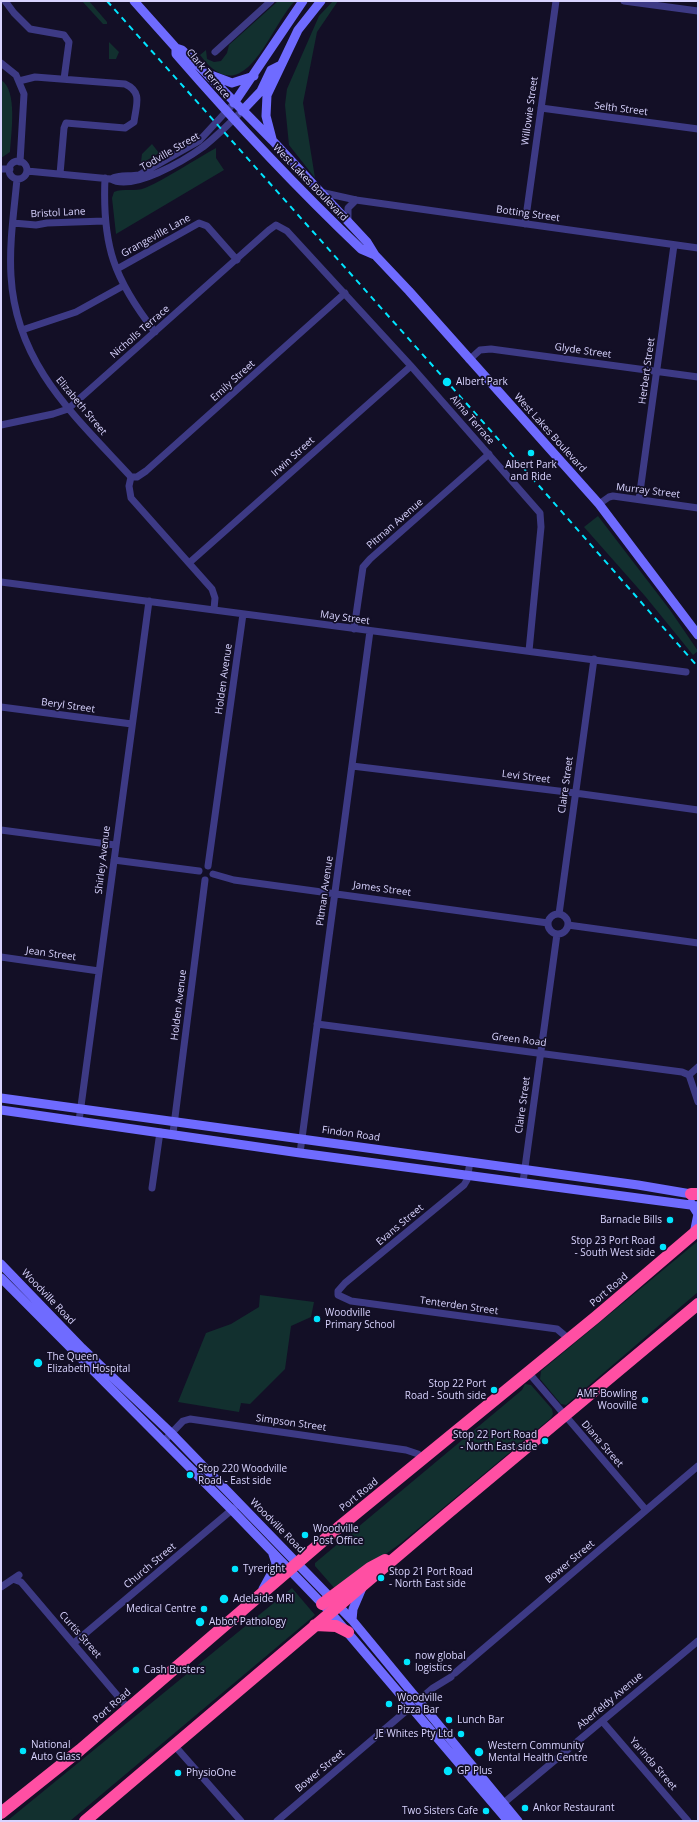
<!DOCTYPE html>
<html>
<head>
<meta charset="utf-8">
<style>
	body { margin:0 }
	#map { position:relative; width:699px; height:1822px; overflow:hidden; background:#130f26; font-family:"Open Sans",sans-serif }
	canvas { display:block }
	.frame { position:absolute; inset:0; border:2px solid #d9d4ff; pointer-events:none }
</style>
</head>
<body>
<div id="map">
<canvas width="699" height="1822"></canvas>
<div class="frame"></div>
</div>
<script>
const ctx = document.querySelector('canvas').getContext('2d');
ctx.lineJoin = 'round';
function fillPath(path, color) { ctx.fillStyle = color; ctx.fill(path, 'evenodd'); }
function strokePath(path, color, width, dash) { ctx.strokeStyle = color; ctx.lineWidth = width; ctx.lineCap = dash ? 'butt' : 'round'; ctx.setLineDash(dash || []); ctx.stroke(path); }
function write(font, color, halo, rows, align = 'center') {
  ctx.font = font + ' "Open Sans",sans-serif'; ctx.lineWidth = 3.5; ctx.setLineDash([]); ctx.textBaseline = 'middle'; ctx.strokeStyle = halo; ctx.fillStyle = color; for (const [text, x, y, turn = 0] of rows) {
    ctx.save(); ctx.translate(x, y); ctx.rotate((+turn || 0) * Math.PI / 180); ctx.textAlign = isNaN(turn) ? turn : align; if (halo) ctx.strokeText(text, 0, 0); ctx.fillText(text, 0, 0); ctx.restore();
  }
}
fillPath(new Path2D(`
	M82,1H89L107,22V24H103Z
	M278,1H295C269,27 245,115 200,55L206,50L207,59L214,62L221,61L227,53L229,45Z
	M333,1H338L317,32L303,103L315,178L289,145L285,105L287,89L319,16Z
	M109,42L119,52L116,59H109Z
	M1,80C18,90 11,134 10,152L1,158Z
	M152,144L159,153L144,162H141L142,154Z
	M216,148V158L224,170L116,234L112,198L114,192C123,188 135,192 145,188C168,178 194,160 216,148Z
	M598,516L670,610L698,651L693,655L645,596L584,527Z
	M698,1241V1292L566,1405L561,1404L540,1379L541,1371Z
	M260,1295L314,1302L311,1317L291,1326L285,1369L250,1404L241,1403L239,1412L178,1402L206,1333L231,1324L259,1307Z
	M525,1384L531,1385L552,1409L553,1414L551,1418L401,1543L336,1590L315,1566V1563L522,1390Z
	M292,1588L315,1615L70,1821H7Z`), '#12302f');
strokePath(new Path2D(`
	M5,1L14,13L30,29L64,35L69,42L64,79
	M624,1L698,11
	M215,52L271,1
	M1,63L16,75L24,94L20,162
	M19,81L35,77L125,84C143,92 136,105 134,122L125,128L66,123L64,128L60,174
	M541,108L698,129
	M9 170a9 9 0 1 1 18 0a9 9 0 1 1-18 0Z
	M1,169H10
	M27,171L111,179C132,192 185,160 203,147C217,136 230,123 242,111
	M105,178C102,246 114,279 155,332
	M17,179C14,211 9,244 11,276C16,365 75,416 131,477L129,486L131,498L212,589L215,598L214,609
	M111,179C120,174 129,177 139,175L199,141L234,103
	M320,192L356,200L698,248
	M348,222V208L356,200
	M13,223L36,225L47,223L104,221
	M525,224L556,1
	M117,269L199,223L207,226L237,260
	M22,330L76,312L123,286
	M469,360L480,350L491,349L698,377
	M1,425L53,414L68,409L269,230L276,225L287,231L411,366L540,513L541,527L529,651
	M131,477H137L146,471L345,293
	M639,499L674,245
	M599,504L609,497L613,496L698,508
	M189,563L411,366
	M1,582L686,672
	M354,629L363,567L370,559L489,454
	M1,707L132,724
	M352,766L575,793L698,810
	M1,830L115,845
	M114,860L199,871
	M208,866L243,614
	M213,874L234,880L548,923
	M559,914L594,659
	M548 924a10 10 0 1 1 20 0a10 10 0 1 1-20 0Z
	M568,925L698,943
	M1,957L99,971
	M317,1024L682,1072L689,1075L698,1102
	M689,1075L698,1067
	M79,1121L149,601
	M173,1133L205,880
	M300,1153L370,631
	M470,1162L467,1180L464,1185L345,1283L338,1291V1295L351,1301L557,1329L569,1339
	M523,1182L557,934
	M152,1188L160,1132
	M528,1372L646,1510
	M163,1442L183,1421L190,1419L406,1450L418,1454L423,1459
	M13,1579L21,1582L128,1708
	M1,1587L19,1575
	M74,1643L234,1508
	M455,1673L698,1466
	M602,1721L688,1821
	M174,1745L241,1821
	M500,1806L698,1641
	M277,1821L433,1688L451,1677`), '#3d3a85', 7);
strokePath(new Path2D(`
	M134,1L176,48L182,50L207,74L272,140L367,242L375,255L409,291L599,504L698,635
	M176,48V54C235,122 296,187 361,249L375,255
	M208,74L232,83L254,76
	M234,103L303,1
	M242,111L261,91L271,70L281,65
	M272,139L266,116L267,95L298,30L321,1
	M1,1098L638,1185L697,1195
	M1,1110L300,1153L698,1206
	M691,1203L698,1214L694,1234
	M1,1264L82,1348L171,1433L352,1620L518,1821
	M1,1278L232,1510L330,1612L508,1821
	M263,1589L275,1567L276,1563L273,1554
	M352,1620L353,1609L362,1588`), '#6f6bff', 9);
strokePath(new Path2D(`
	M691,1194H698
	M322,1604L370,1568L385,1560
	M315,1625L336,1626L348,1632
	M1,1813L80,1750L338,1528L596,1317L698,1230
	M85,1821L448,1513L698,1304`), '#ff4fa3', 12);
strokePath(new Path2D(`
	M107,1L491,431L698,667`), '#00e5ff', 2, [6, 5]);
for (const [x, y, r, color] of [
	[447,382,5,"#00e5ff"],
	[531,453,4,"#00e5ff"],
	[670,1220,4,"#00e5ff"],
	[663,1247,4,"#00e5ff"],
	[317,1319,4,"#00e5ff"],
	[38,1363,5,"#00e5ff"],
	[494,1390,4,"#00e5ff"],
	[645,1400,4,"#00e5ff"],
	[545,1441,4,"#00e5ff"],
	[190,1475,4,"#00e5ff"],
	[305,1535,4,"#00e5ff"],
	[235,1569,4,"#00e5ff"],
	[381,1578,4,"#00e5ff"],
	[224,1599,5,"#00e5ff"],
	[204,1609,4,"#00e5ff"],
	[200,1622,5,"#00e5ff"],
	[407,1662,4,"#00e5ff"],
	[136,1670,4,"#00e5ff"],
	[389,1704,4,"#00e5ff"],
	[449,1720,4,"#00e5ff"],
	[461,1734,4,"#00e5ff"],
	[23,1751,4,"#00e5ff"],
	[479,1752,5,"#00e5ff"],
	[448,1771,5,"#00e5ff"],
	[178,1773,4,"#00e5ff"],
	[525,1808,4,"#00e5ff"],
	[486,1811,4,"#00e5ff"]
]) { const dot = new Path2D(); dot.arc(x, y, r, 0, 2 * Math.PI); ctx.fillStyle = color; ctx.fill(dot); strokePath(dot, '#130f26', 1.5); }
write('10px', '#d9d4ff', '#130f26', [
	["Clark Terrace",208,74,50],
	["Selth Street",621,109,7],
	["Willowie Street",530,111,-82],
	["Todville Street",170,152,-30],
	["West Lakes Boulevard",310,183,46],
	["Bristol Lane",58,213,-3],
	["Botting Street",528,214,8],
	["Grangeville Lane",156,236,-29],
	["Nicholls Terrace",140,332,-41],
	["Glyde Street",583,351,8],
	["Herbert Street",647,371,-82],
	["Emily Street",233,381,-42],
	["Elizabeth Street",81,406,50],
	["Alma Terrace",472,420,49],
	["West Lakes Boulevard",550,433,48],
	["Irwin Street",293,457,-42],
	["Murray Street",648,491,7],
	["Pitman Avenue",395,524,-41],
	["May Street",345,618,8],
	["Holden Avenue",224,679,-82],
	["Beryl Street",68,706,8],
	["Levi Street",526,777,7],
	["Claire Street",566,785,-82],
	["Shirley Avenue",103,860,-83],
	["James Street",382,889,8],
	["Pitman Avenue",325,891,-82],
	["Jean Street",51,954,8],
	["Holden Avenue",179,1005,-83],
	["Green Road",519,1040,7],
	["Claire Street",523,1105,-82],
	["Findon Road",351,1134,8],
	["Evans Street",400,1225,-40],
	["Port Road",609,1290,-40],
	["Woodville Road",48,1297,46],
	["Tenterden Street",459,1306,8],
	["Simpson Street",291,1423,8],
	["Diana Street",602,1444,49],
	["Port Road",359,1495,-39],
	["Woodville Road",277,1526,45],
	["Bower Street",570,1562,-40],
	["Church Street",150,1566,-40],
	["Curtis Street",80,1635,49],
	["Aberfeldy Avenue",610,1701,-40],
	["Port Road",112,1706,-41],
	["Yarinda Street",653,1764,49],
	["Bower Street",320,1771,-40]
]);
write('10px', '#d9d4ff', '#130f26', [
	["Albert Park",456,382],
	["Albert Park",531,465,"center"],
	["and Ride",531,477,"center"],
	["Barnacle Bills",662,1220,"right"],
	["Stop 23 Port Road",655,1241,"right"],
	["- South West side",655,1253,"right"],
	["Woodville",325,1313],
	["Primary School",325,1325],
	["The Queen",47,1357],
	["Elizabeth Hospital",47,1369],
	["Stop 22 Port",486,1384,"right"],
	["Road - South side",486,1396,"right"],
	["AMF Bowling",637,1394,"right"],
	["Wooville",637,1406,"right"],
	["Stop 22 Port Road",537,1435,"right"],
	["- North East side",537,1447,"right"],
	["Stop 220 Woodville",198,1469],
	["Road - East side",198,1481],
	["Woodville",313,1529],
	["Post Office",313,1541],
	["Tyreright",243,1569],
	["Stop 21 Port Road",389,1572],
	["- North East side",389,1584],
	["Adelaide MRI",233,1599],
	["Medical Centre",196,1609,"right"],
	["Abbot Pathology",209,1622],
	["now global",415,1656],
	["logistics",415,1668],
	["Cash Busters",144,1670],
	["Woodville",397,1698],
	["Pizza Bar",397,1710],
	["Lunch Bar",457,1720],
	["JE Whites Pty Ltd",453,1734,"right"],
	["National",31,1745],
	["Auto Glass",31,1757],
	["Western Community",488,1746],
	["Mental Health Centre",488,1758],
	["GP Plus",457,1771],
	["PhysioOne",186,1773],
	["Ankor Restaurant",533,1808],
	["Two Sisters Cafe",478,1811,"right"]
], 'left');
</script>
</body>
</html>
